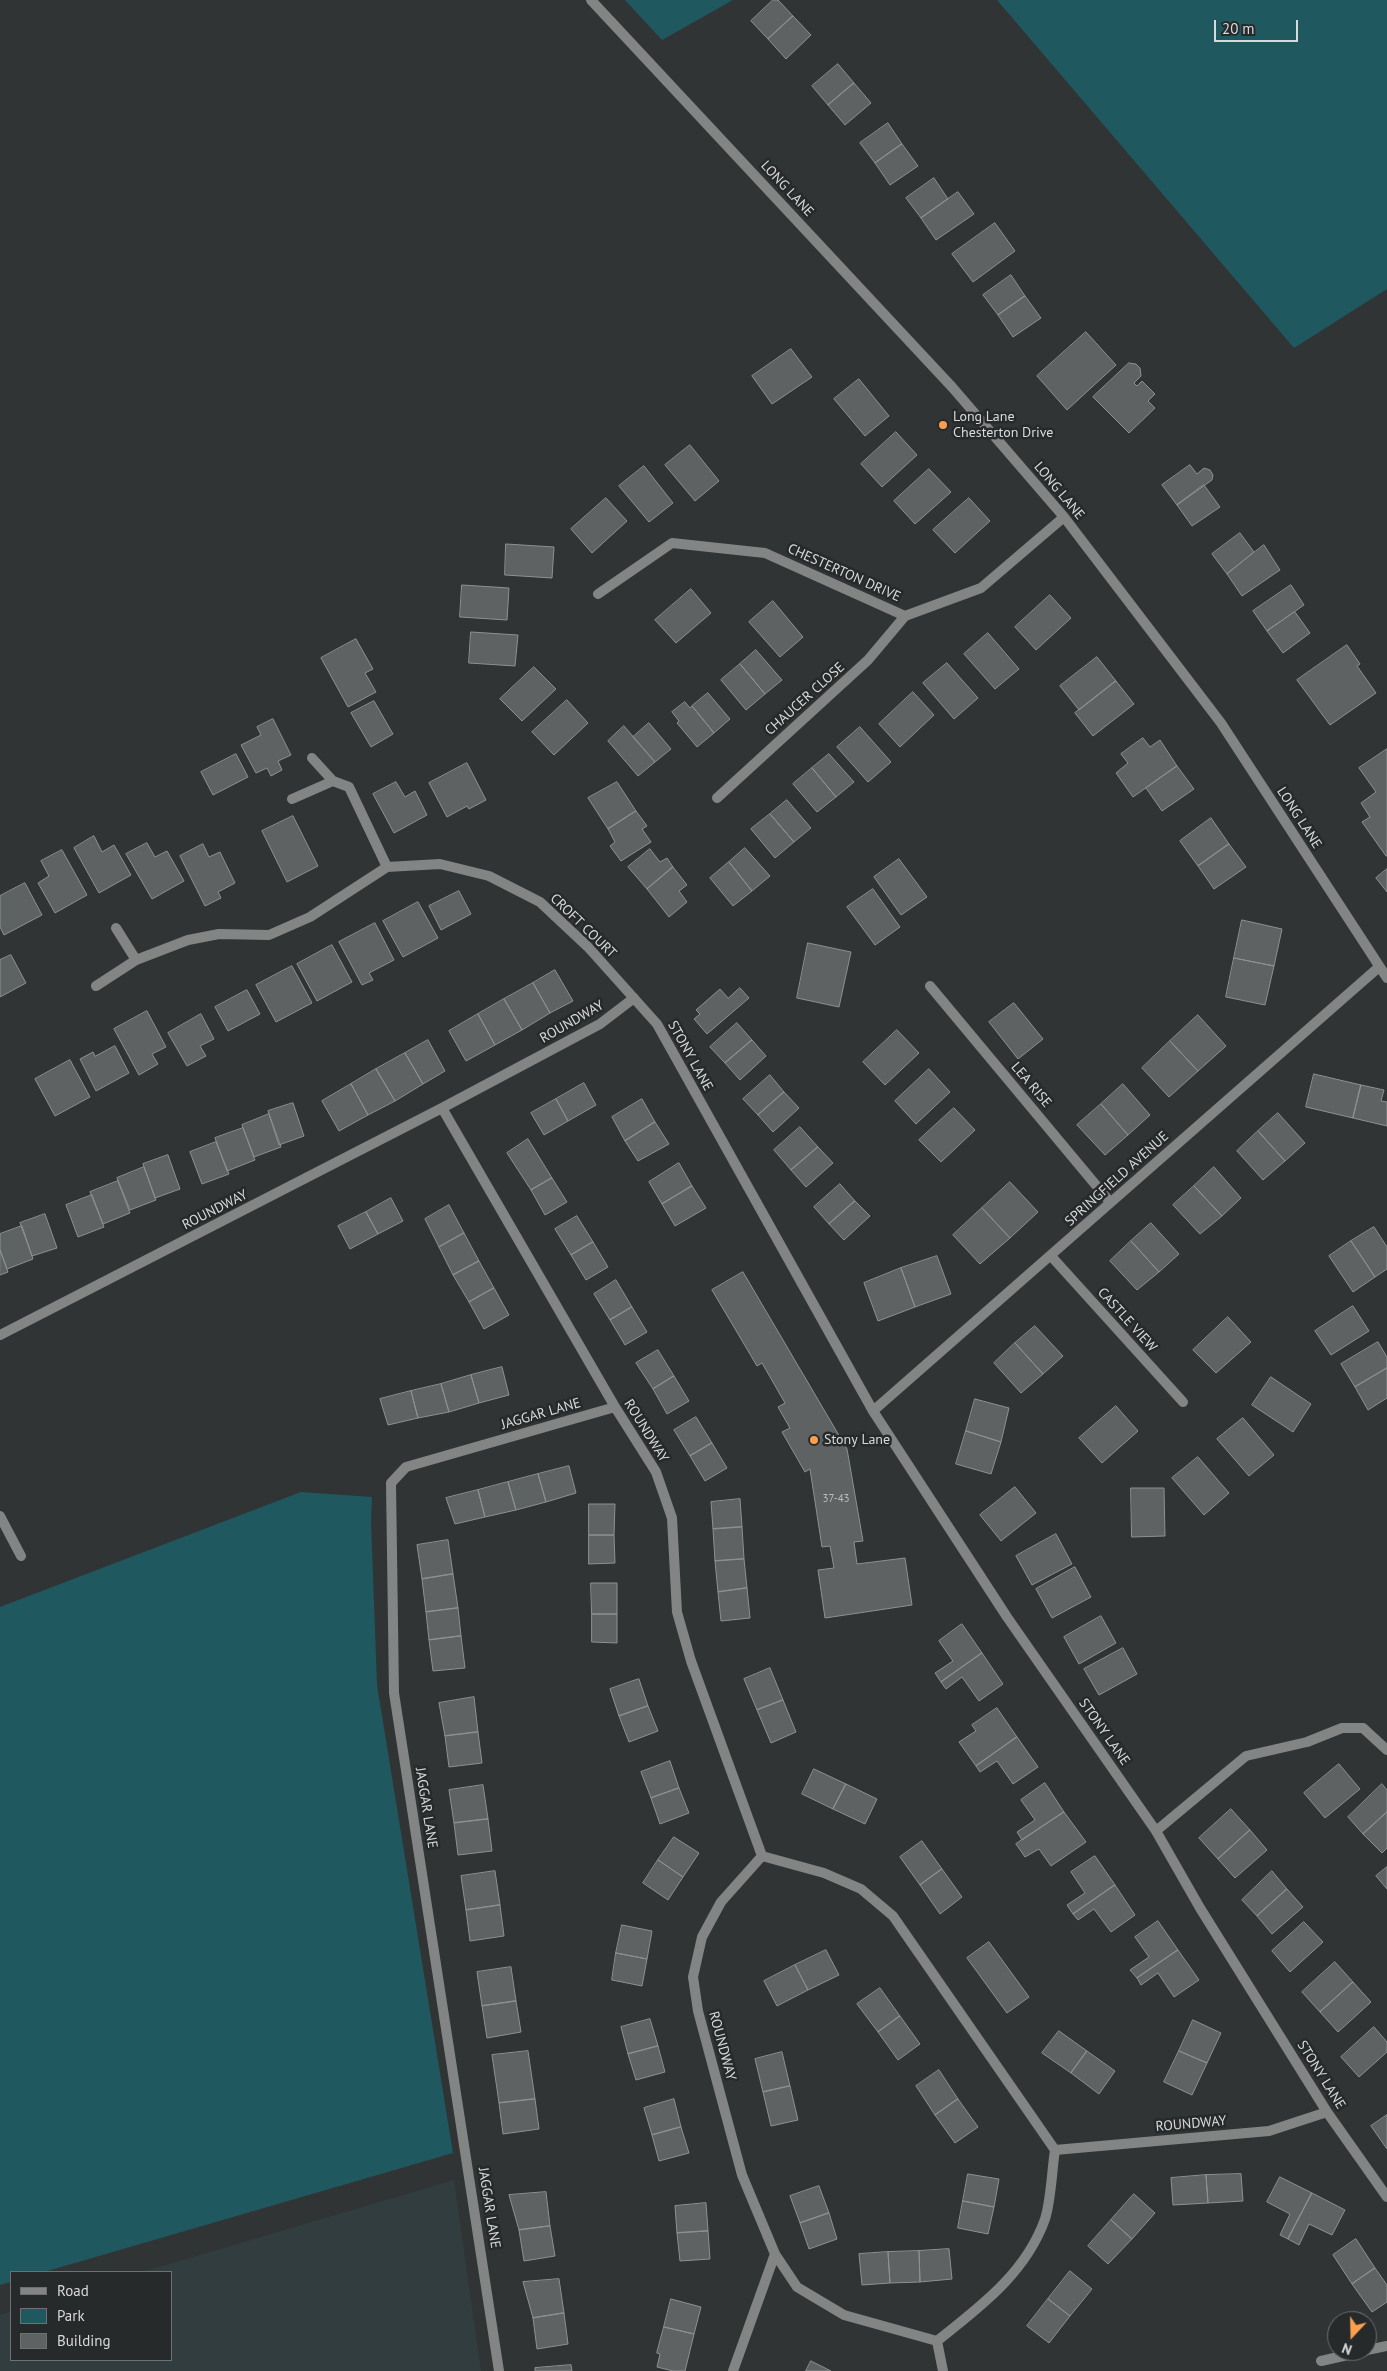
<!DOCTYPE html>
<html>
<head>
<meta charset="utf-8">
<style>
	body { margin:0 }
	#map { position:relative; width:1387px; height:2371px; overflow:hidden; background:#313435; font-family:"PT Sans",sans-serif }
	canvas { display:block }
	.legend { position:absolute; left:10px; top:2271px; width:162px; height:90px; box-sizing:border-box; background:#272a2b; border:1px solid #6e7071; margin:0; padding:6px 9px; list-style:none; font-size:15px; color:#d8dada }
	.legend li { display:flex; align-items:center; gap:10px; height:25px }
	.legend b { width:25px; border:1px solid #6e7071 }
	.north { position:absolute; left:1327px; top:2311px; width:50px; height:50px; box-sizing:border-box; background:#272a2b; border:1px solid #6e7071; border-radius:50%; rotate:201deg; font-size:14px; font-weight:700; line-height:20px; text-align:center; color:#d8dada }
	.north::after { content:''; display:block; margin:auto; width:18px; height:22px; background:#fa9f4e; clip-path:polygon(50% 0,100% 100%,50% 72%,0 100%) }
	.scale { position:absolute; left:1214px; top:20px; width:84px; height:22px; box-sizing:border-box; border:2px solid #d8dada; border-top:0; padding-left:6px; font-size:15px; line-height:18px; white-space:nowrap; color:#d8dada; -webkit-text-stroke:4px #272a2b; paint-order:stroke }
</style>
</head>
<body>
<div id="map">
<canvas width="1387" height="2371"></canvas>
<ul class="legend">
<li><b style="height:6px;background:#838585"></b>Road</li>
<li><b style="height:14px;background:#205860"></b>Park</li>
<li><b style="height:14px;background:#5e6263"></b>Building</li>
</ul>
<div class="north">N</div>
<div class="scale">20 m</div>
</div>
<script>
const ctx = document.querySelector('canvas').getContext('2d');
ctx.lineJoin = 'round';
function fillPath(path, color) { ctx.fillStyle = color; ctx.fill(path, 'evenodd'); }
function strokePath(path, color, width, dash) { ctx.strokeStyle = color; ctx.lineWidth = width; ctx.lineCap = dash ? 'butt' : 'round'; ctx.setLineDash(dash || []); ctx.stroke(path); }
function write(font, color, halo, rows, align = 'center') {
  ctx.font = font + ' "PT Sans",sans-serif'; ctx.lineWidth = 5; ctx.setLineDash([]); ctx.textBaseline = 'middle'; ctx.strokeStyle = halo; ctx.fillStyle = color; for (const [text, x, y, turn = 0] of rows) {
    ctx.save(); ctx.translate(x, y); ctx.rotate((+turn || 0) * Math.PI / 180); ctx.textAlign = isNaN(turn) ? turn : align; if (halo) ctx.strokeText(text, 0, 0); ctx.fillText(text, 0, 0); ctx.restore();
  }
}
fillPath(new Path2D(`
	M454,2180L481,2371H0V2315L11,2311V2360H171V2272H142Z`), '#313d3f');
fillPath(new Path2D(`
	M625,0H733L662,40Z
	M997,0H1387V289L1294,348Z
	M301,1492L372,1497L371,1522L377,1685L453,2153L44,2272H11V2282L0,2285V1607Z`), '#205860');
const building = new Path2D(`
	M773,0H778L793,16L768,39L751,21Z
	M793,16L811,35L786,59L768,39Z
	M838,64L854,83L828,105L812,86Z
	M854,83L871,103L845,125L828,105Z
	M888,123L902,144L875,163L860,143Z
	M902,144L918,166L890,185L875,163Z
	M934,178L948,199L921,218L906,198Z
	M958,192L974,214L936,240L921,218Z
	M995,223L1015,251L973,282L952,254Z
	M1011,275L1025,296L998,315L983,295Z
	M1025,296L1041,318L1013,337L998,315Z
	M1086,332L1116,365L1067,410L1037,376Z
	M791,349L812,377L772,404L752,376Z
	M1129,363L1136,364L1140,368L1141,376L1134,383L1137,386L1142,381L1155,394L1148,401L1155,408L1129,433L1093,397Z
	M859,379L889,416L865,436L834,399Z
	M896,432L917,455L882,487L861,464Z
	M690,445L719,481L695,501L665,465Z
	M1190,465L1197,474L1204,468L1210,470L1213,475L1212,480L1177,505L1162,485Z
	M644,466L673,503L649,522L619,486Z
	M929,469L951,492L915,524L894,501Z
	M1204,485L1220,507L1192,526L1177,505Z
	M606,498L627,521L592,553L571,529Z
	M969,498L990,521L955,553L933,530Z
	M1240,533L1254,552L1227,574L1212,554Z
	M506,544L554,547L552,578L505,575Z
	M1264,545L1280,570L1242,596L1227,574Z
	M462,585L509,588L507,620L460,617Z
	M1291,585L1304,605L1267,631L1253,611Z
	M691,589L711,613L676,643L655,620Z
	M1050,595L1071,618L1036,650L1015,627Z
	M773,601L803,637L780,657L749,622Z
	M1295,612L1310,633L1283,653L1267,631Z
	M471,632L518,635L515,666L469,663Z
	M988,633L1019,669L995,689L964,654Z
	M356,639L373,669L365,673L376,692L348,707L321,658Z
	M1347,645L1360,664L1357,666L1376,693L1330,725L1297,680Z
	M756,650L782,680L765,694L740,664Z
	M1097,657L1116,681L1079,710L1060,686Z
	M947,663L978,698L954,719L923,683Z
	M740,664L765,694L746,710L721,680Z
	M534,667L556,689L522,721L500,699Z
	M1116,681L1134,704L1093,736L1075,713Z
	M913,692L934,715L900,747L879,724Z
	M708,693L730,719L714,733L692,706Z
	M567,700L588,723L554,755L532,732Z
	M374,701L393,734L371,747L351,713Z
	M685,702L690,708L692,706L714,733L697,747L677,723L679,721L672,712Z
	M273,719L291,755L278,761L282,770L271,776L267,768L256,773L241,745L261,735L257,727Z
	M649,723L671,749L655,762L633,737Z
	M624,726L655,762L638,776L608,741Z
	M860,727L891,762L868,782L837,747Z
	M1143,738L1150,747L1160,740L1177,766L1133,797L1116,773L1128,763L1121,754Z
	M1387,749V856H1386L1362,822L1370,817L1361,803L1376,792L1359,768Z
	M236,754L248,777L213,795L201,772Z
	M829,754L854,782L836,797L812,768Z
	M467,763L486,800L469,809L467,806L447,817L429,783Z
	M1177,766L1194,789L1162,811L1146,788Z
	M812,768L836,797L817,812L793,784Z
	M396,782L405,797L415,791L427,815L394,833L373,794Z
	M617,782L636,811L608,829L588,798Z
	M787,800L811,828L794,842L770,814Z
	M636,811L647,826L642,829L651,842L621,861L610,846L615,842L608,829Z
	M770,814L794,842L775,858L751,829Z
	M293,816L318,866L287,882L262,831Z
	M1211,818L1229,844L1198,866L1180,841Z
	M94,836L102,852L114,845L131,875L99,893L74,848Z
	M147,843L155,857L167,851L184,881L152,899L126,854Z
	M203,844L209,857L220,852L235,883L218,892L221,898L205,906L180,856Z
	M1229,844L1246,867L1214,889L1198,866Z
	M745,848L770,876L752,891L729,862Z
	M650,849L660,862L667,858L673,867L647,889L628,867Z
	M62,850L87,895L55,913L38,883L49,876L41,861Z
	M899,859L927,897L901,915L874,877Z
	M729,862L752,891L733,906L710,878Z
	M673,867L687,885L679,891L687,902L669,917L647,889Z
	M1387,869V892L1376,878Z
	M25,883L42,915L4,935L0,927V896Z
	M873,889L900,927L875,945L847,907Z
	M459,891L471,914L441,930L429,906Z
	M418,902L438,938L403,957L383,921Z
	M1242,920L1282,929L1274,966L1234,958Z
	M375,923L394,960L369,973L373,980L362,985L339,942Z
	M808,943L851,952L839,1007L797,998Z
	M332,945L352,982L317,1001L297,964Z
	M11,955L26,983L0,997V960Z
	M1234,958L1274,966L1265,1005L1226,997Z
	M292,966L312,1003L276,1022L256,985Z
	M555,970L573,1001L550,1013L533,983Z
	M533,983L550,1013L522,1030L504,999Z
	M740,988L749,998L707,1034L694,1019L700,1014L696,1010L720,989L728,998Z
	M247,990L260,1014L228,1031L215,1007Z
	M504,999L522,1030L495,1045L478,1014Z
	M1014,1003L1043,1039L1018,1059L989,1022Z
	M147,1011L166,1047L152,1054L158,1064L139,1075L114,1029Z
	M201,1014L214,1039L200,1046L206,1056L187,1066L168,1033Z
	M478,1014L495,1045L466,1061L449,1031Z
	M1198,1015L1226,1046L1198,1071L1170,1041Z
	M737,1023L752,1040L725,1063L710,1047Z
	M897,1030L919,1053L885,1085L863,1062Z
	M428,1040L445,1071L423,1084L405,1053Z
	M752,1040L766,1056L740,1080L725,1063Z
	M1170,1041L1198,1071L1169,1097L1142,1068Z
	M115,1046L129,1073L96,1091L80,1059L93,1052L95,1056Z
	M405,1053L423,1084L395,1101L376,1069Z
	M70,1060L90,1097L55,1116L35,1079Z
	M376,1069L395,1101L368,1115L351,1084Z
	M929,1069L950,1092L916,1124L895,1101Z
	M1314,1074L1361,1085L1353,1118L1306,1107Z
	M770,1075L784,1092L758,1115L743,1099Z
	M584,1083L596,1105L568,1121L556,1099Z
	M351,1084L368,1115L339,1131L322,1101Z
	M1123,1084L1150,1115L1128,1135L1101,1104Z
	M1361,1085L1384,1090L1381,1101L1387,1102V1126L1353,1118Z
	M784,1092L799,1108L773,1132L758,1115Z
	M556,1099L568,1121L544,1135L531,1113Z
	M642,1099L655,1122L625,1141L612,1117Z
	M293,1103L304,1136L279,1145L268,1111Z
	M1101,1104L1128,1135L1105,1155L1077,1125Z
	M954,1108L975,1130L941,1162L919,1140Z
	M1278,1113L1305,1143L1285,1161L1258,1131Z
	M269,1114L281,1147L254,1157L242,1125Z
	M655,1122L669,1144L638,1161L625,1141Z
	M800,1127L818,1147L791,1170L774,1150Z
	M243,1128L255,1160L227,1171L215,1138Z
	M1258,1131L1285,1161L1263,1180L1237,1151Z
	M528,1139L552,1178L531,1190L507,1153Z
	M216,1142L229,1174L202,1184L190,1152Z
	M818,1147L833,1163L806,1187L791,1170Z
	M168,1155L180,1189L155,1198L143,1164Z
	M679,1163L692,1186L662,1204L649,1182Z
	M144,1167L156,1200L130,1210L117,1178Z
	M1214,1167L1241,1198L1222,1216L1194,1186Z
	M552,1178L567,1202L545,1215L531,1190Z
	M118,1181L130,1213L103,1224L90,1192Z
	M1010,1182L1038,1212L1010,1238L982,1208Z
	M840,1184L855,1201L829,1224L814,1207Z
	M692,1186L706,1208L675,1226L662,1204Z
	M1194,1186L1222,1216L1200,1234L1173,1205Z
	M92,1195L104,1227L78,1237L66,1205Z
	M391,1198L403,1221L378,1234L366,1212Z
	M855,1201L870,1216L844,1240L829,1224Z
	M449,1205L464,1233L439,1247L425,1219Z
	M982,1208L1010,1238L980,1264L953,1235Z
	M366,1212L378,1234L350,1249L338,1226Z
	M45,1214L57,1248L32,1256L20,1223Z
	M577,1216L593,1242L571,1255L555,1229Z
	M1151,1223L1179,1254L1159,1272L1131,1241Z
	M22,1226L33,1259L7,1269L0,1250V1234Z
	M1374,1227L1387,1247V1269L1375,1277L1351,1241Z
	M464,1233L479,1261L453,1275L439,1247Z
	M1131,1241L1159,1272L1137,1290L1110,1261Z
	M1351,1241L1375,1277L1353,1292L1329,1256Z
	M593,1242L608,1267L586,1280L571,1255Z
	M0,1250L8,1272L0,1275Z
	M937,1256L951,1294L915,1307L901,1268Z
	M479,1261L494,1288L469,1302L453,1275Z
	M901,1268L915,1307L878,1321L864,1283Z
	M743,1272L847,1449L863,1541L854,1542L857,1564L905,1558L912,1605L825,1618L818,1570L834,1568L830,1546L822,1547L810,1469L805,1472L782,1432L790,1428L778,1407L785,1403L762,1363L757,1366L712,1290Z
	M616,1280L632,1307L610,1320L594,1294Z
	M494,1288L509,1315L484,1329L469,1302Z
	M1353,1306L1369,1331L1331,1355L1315,1331Z
	M632,1307L647,1332L625,1345L610,1320Z
	M1228,1317L1251,1342L1216,1373L1193,1350Z
	M1035,1326L1063,1356L1043,1374L1015,1343Z
	M1378,1342L1387,1357V1368L1355,1387L1341,1364Z
	M1015,1343L1043,1374L1021,1393L994,1363Z
	M658,1350L674,1376L653,1389L636,1363Z
	M502,1367L509,1395L479,1403L471,1375Z
	M1387,1368V1398L1368,1410L1355,1387Z
	M471,1375L479,1403L449,1412L441,1384Z
	M674,1376L689,1401L667,1414L653,1389Z
	M1271,1377L1311,1404L1293,1432L1252,1405Z
	M441,1384L449,1412L418,1418L411,1391Z
	M411,1391L418,1418L388,1425L380,1399Z
	M975,1399L1009,1408L1001,1442L966,1431Z
	M1116,1406L1138,1431L1102,1463L1079,1438Z
	M696,1417L712,1443L690,1456L674,1430Z
	M1243,1418L1274,1455L1249,1476L1217,1439Z
	M966,1431L1001,1442L991,1474L956,1464Z
	M712,1443L727,1468L705,1481L690,1456Z
	M1198,1457L1229,1493L1204,1515L1172,1478Z
	M569,1466L576,1493L546,1502L538,1474Z
	M538,1474L546,1502L516,1510L508,1482Z
	M508,1482L516,1510L485,1517L478,1490Z
	M1015,1487L1036,1513L1001,1541L980,1515Z
	M1131,1488H1164L1165,1536L1132,1537Z
	M478,1490L485,1517L455,1524L446,1498Z
	M740,1499L742,1527L713,1529L711,1502Z
	M589,1504H615L614,1535H589Z
	M742,1527L744,1559L715,1561L713,1529Z
	M1056,1534L1072,1564L1032,1585L1016,1556Z
	M589,1535H614L615,1563L589,1564Z
	M448,1540L453,1574L422,1579L417,1545Z
	M744,1559L747,1588L718,1592L715,1561Z
	M1075,1567L1091,1597L1052,1618L1036,1589Z
	M453,1574L458,1608L426,1612L422,1579Z
	M591,1583H617V1614H592Z
	M747,1588L750,1618L721,1621L718,1592Z
	M458,1608L461,1636L429,1640L426,1612Z
	M592,1614H617V1643L592,1642Z
	M1101,1616L1116,1643L1079,1664L1064,1637Z
	M962,1624L982,1653L941,1682L935,1673L953,1661L939,1641Z
	M461,1636L465,1668L433,1671L429,1640Z
	M1123,1648L1137,1674L1099,1695L1084,1669Z
	M982,1653L1003,1684L979,1701L962,1677L946,1689L941,1682Z
	M770,1668L783,1700L757,1710L744,1679Z
	M639,1679L648,1706L619,1716L610,1689Z
	M474,1697L478,1732L445,1736L439,1703Z
	M783,1700L796,1732L771,1743L757,1710Z
	M648,1706L658,1731L629,1742L619,1716Z
	M997,1708L1017,1737L976,1766L959,1742L976,1731L972,1725Z
	M478,1732L482,1763L449,1767L445,1736Z
	M1017,1737L1038,1767L1013,1784L997,1761L980,1772L976,1766Z
	M670,1761L679,1788L651,1798L641,1772Z
	M1339,1764L1360,1789L1325,1818L1304,1793Z
	M814,1769L846,1784L833,1809L802,1794Z
	M1045,1783L1064,1812L1022,1840L1017,1832L1035,1820L1021,1800Z
	M846,1784L877,1799L865,1824L833,1809Z
	M1382,1784L1387,1790V1812L1363,1834L1348,1817Z
	M483,1785L488,1819L454,1823L449,1790Z
	M679,1788L689,1813L660,1824L651,1798Z
	M1231,1809L1250,1830L1218,1859L1199,1838Z
	M1064,1812L1086,1842L1051,1866L1039,1849L1025,1857L1016,1844Z
	M1387,1812V1848L1382,1853L1363,1834Z
	M488,1819L492,1851L458,1855L454,1823Z
	M1250,1830L1267,1850L1235,1878L1218,1859Z
	M674,1837L699,1853L683,1877L658,1860Z
	M922,1841L942,1869L920,1885L900,1857Z
	M1095,1856L1115,1885L1073,1914L1067,1905L1085,1893L1071,1872Z
	M658,1860L683,1877L668,1900L643,1883Z
	M1387,1867V1889L1376,1876Z
	M942,1869L962,1897L940,1914L920,1885Z
	M495,1871L500,1905L466,1910L461,1876Z
	M1272,1871L1287,1889L1257,1916L1242,1900Z
	M1115,1885L1135,1915L1111,1932L1094,1909L1078,1920L1073,1914Z
	M1287,1889L1303,1907L1272,1934L1257,1916Z
	M500,1905L504,1936L470,1941L466,1910Z
	M1158,1921L1178,1950L1137,1978L1130,1970L1149,1957L1135,1937Z
	M1304,1922L1323,1942L1290,1972L1272,1951Z
	M622,1925L652,1931L647,1959L616,1953Z
	M989,1942L1029,1997L1007,2013L967,1958Z
	M826,1950L839,1975L808,1990L795,1965Z
	M1178,1950L1199,1980L1174,1997L1158,1973L1141,1985L1137,1978Z
	M616,1953L647,1959L642,1986L612,1980Z
	M1335,1962L1353,1982L1320,2012L1302,1992Z
	M795,1965L808,1990L777,2006L764,1981Z
	M511,1967L516,2001L482,2006L477,1972Z
	M1353,1982L1371,2002L1338,2032L1320,2012Z
	M880,1988L900,2016L878,2032L857,2004Z
	M516,2001L521,2032L487,2038L482,2006Z
	M900,2016L920,2044L898,2060L878,2032Z
	M650,2019L658,2046L628,2054L621,2027Z
	M1193,2020L1221,2033L1207,2063L1179,2051Z
	M1374,2027L1387,2042V2052L1359,2077L1341,2057Z
	M1059,2031L1087,2051L1071,2073L1042,2053Z
	M658,2046L665,2072L636,2080L628,2054Z
	M528,2051L535,2099L499,2103L492,2055Z
	M1087,2051L1115,2071L1099,2094L1071,2073Z
	M1179,2051L1207,2063L1192,2095L1164,2082Z
	M782,2052L790,2086L763,2092L755,2059Z
	M939,2070L958,2099L935,2115L916,2086Z
	M790,2086L798,2120L771,2126L763,2092Z
	M535,2099L539,2129L503,2134L499,2103Z
	M674,2099L681,2127L652,2135L644,2108Z
	M958,2099L978,2127L955,2143L935,2115Z
	M1387,2115V2149L1371,2126Z
	M681,2127L689,2153L659,2161L652,2135Z
	M968,2174L999,2179L994,2207L963,2201Z
	M1241,2174L1243,2201L1208,2203L1206,2175Z
	M1206,2175L1208,2203L1173,2205L1171,2178Z
	M1280,2177L1312,2193L1288,2239L1280,2235L1290,2214L1267,2202Z
	M819,2186L829,2213L800,2223L790,2196Z
	M546,2192L550,2226L519,2230L509,2195Z
	M1312,2193L1345,2210L1332,2235L1309,2224L1299,2245L1288,2239Z
	M1134,2194L1155,2213L1132,2239L1111,2220Z
	M963,2201L994,2207L988,2234L958,2228Z
	M706,2203L708,2231L677,2233L675,2206Z
	M829,2213L837,2239L809,2249L800,2223Z
	M1111,2220L1132,2239L1108,2264L1088,2246Z
	M550,2226L555,2256L524,2261L519,2230Z
	M708,2231L710,2259L680,2261L677,2233Z
	M1356,2239L1375,2268L1352,2284L1333,2255Z
	M949,2249L952,2279L920,2282L919,2251Z
	M919,2251L920,2282L890,2283L888,2252Z
	M888,2252L890,2283L862,2285L859,2254Z
	M1375,2268L1387,2285V2302L1372,2312L1352,2284Z
	M1070,2271L1092,2289L1070,2316L1048,2299Z
	M559,2279L564,2313L533,2318L523,2282Z
	M671,2299L701,2307L694,2334L664,2327Z
	M1048,2299L1070,2316L1049,2343L1027,2326Z
	M564,2313L568,2344L537,2349L533,2318Z
	M664,2327L694,2334L685,2371H673L657,2367L660,2354L657,2353Z
	M811,2361L831,2371H806Z
	M571,2365L572,2371H535V2368Z`);
fillPath(building, '#5e6263');
strokePath(building, '#8c9192', 1);
strokePath(new Path2D(`
	M591,0L952,387L1064,517L1221,723L1387,978
	M598,594L672,543L765,553L905,616L981,588L1064,517
	M312,758L333,781
	M717,798L868,660L905,616
	M292,799L333,781L349,787L387,867
	M116,928L136,960
	M96,986L136,960L188,940L219,934L269,935L310,917L387,867L440,864L489,876L540,902L588,947L657,1024L873,1411L1007,1617L1156,1831L1200,1908L1327,2112L1387,2197
	M930,986L1110,1202
	M634,998L600,1024L442,1108L615,1407L656,1472L672,1518L677,1612L691,1661L762,1856L721,1902L702,1937L693,1977L698,2011L742,2175L775,2254L797,2287L844,2315L937,2341L943,2371
	M1051,1256L1183,1402
	M0,1335L442,1108
	M873,1411L1379,967
	M0,1516L21,1556
	M1156,1831L1246,1756L1307,1742L1342,1728H1363L1387,1750
	M762,1856L824,1873L861,1889L893,1916L1055,2150C1052,2169 1051,2201 1045,2219C1026,2273 980,2307 937,2341
	M1055,2150L1269,2131L1327,2112
	M1367,2350L1387,2346
	M1321,2361L1365,2351
	M499,2371L394,1693L391,1483L406,1467L615,1407
	M733,2371L775,2254`), '#838585', 10);
for (const [x, y, r, color] of [
	[943,425,5,"#fa9f4e"],
	[814,1440,5,"#fa9f4e"]
]) { const dot = new Path2D(); dot.arc(x, y, r, 0, 2 * Math.PI); ctx.fillStyle = color; ctx.fill(dot); strokePath(dot, '#272a2b', 2); }
write('11px', '#babcbc', null, [
	["37-43",836,1499]
]);
write('14px', '#d8dada', '#272a2b', [
	["LONG LANE",787,189,47],
	["LONG LANE",1059,491,50],
	["CHESTERTON DRIVE",844,573,24],
	["CHAUCER CLOSE",805,699,-42],
	["LONG LANE",1299,818,57],
	["CROFT COURT",583,926,44],
	["ROUNDWAY",572,1022,-30],
	["STONY LANE",690,1056,61],
	["LEA RISE",1031,1085,50],
	["SPRINGFIELD AVENUE",1117,1179,-42],
	["ROUNDWAY",215,1210,-27],
	["CASTLE VIEW",1127,1320,48],
	["JAGGAR LANE",541,1414,-16],
	["ROUNDWAY",646,1431,58],
	["STONY LANE",1104,1732,55],
	["JAGGAR LANE",426,1808,81],
	["ROUNDWAY",722,2046,75],
	["STONY LANE",1321,2075,58],
	["ROUNDWAY",1191,2124,-5],
	["JAGGAR LANE",489,2208,81]
]);
write('14px', '#d8dada', '#272a2b', [
	["Long Lane",953,417],
	["Chesterton Drive",953,433],
	["Stony Lane",824,1440]
], 'left');
</script>
</body>
</html>
